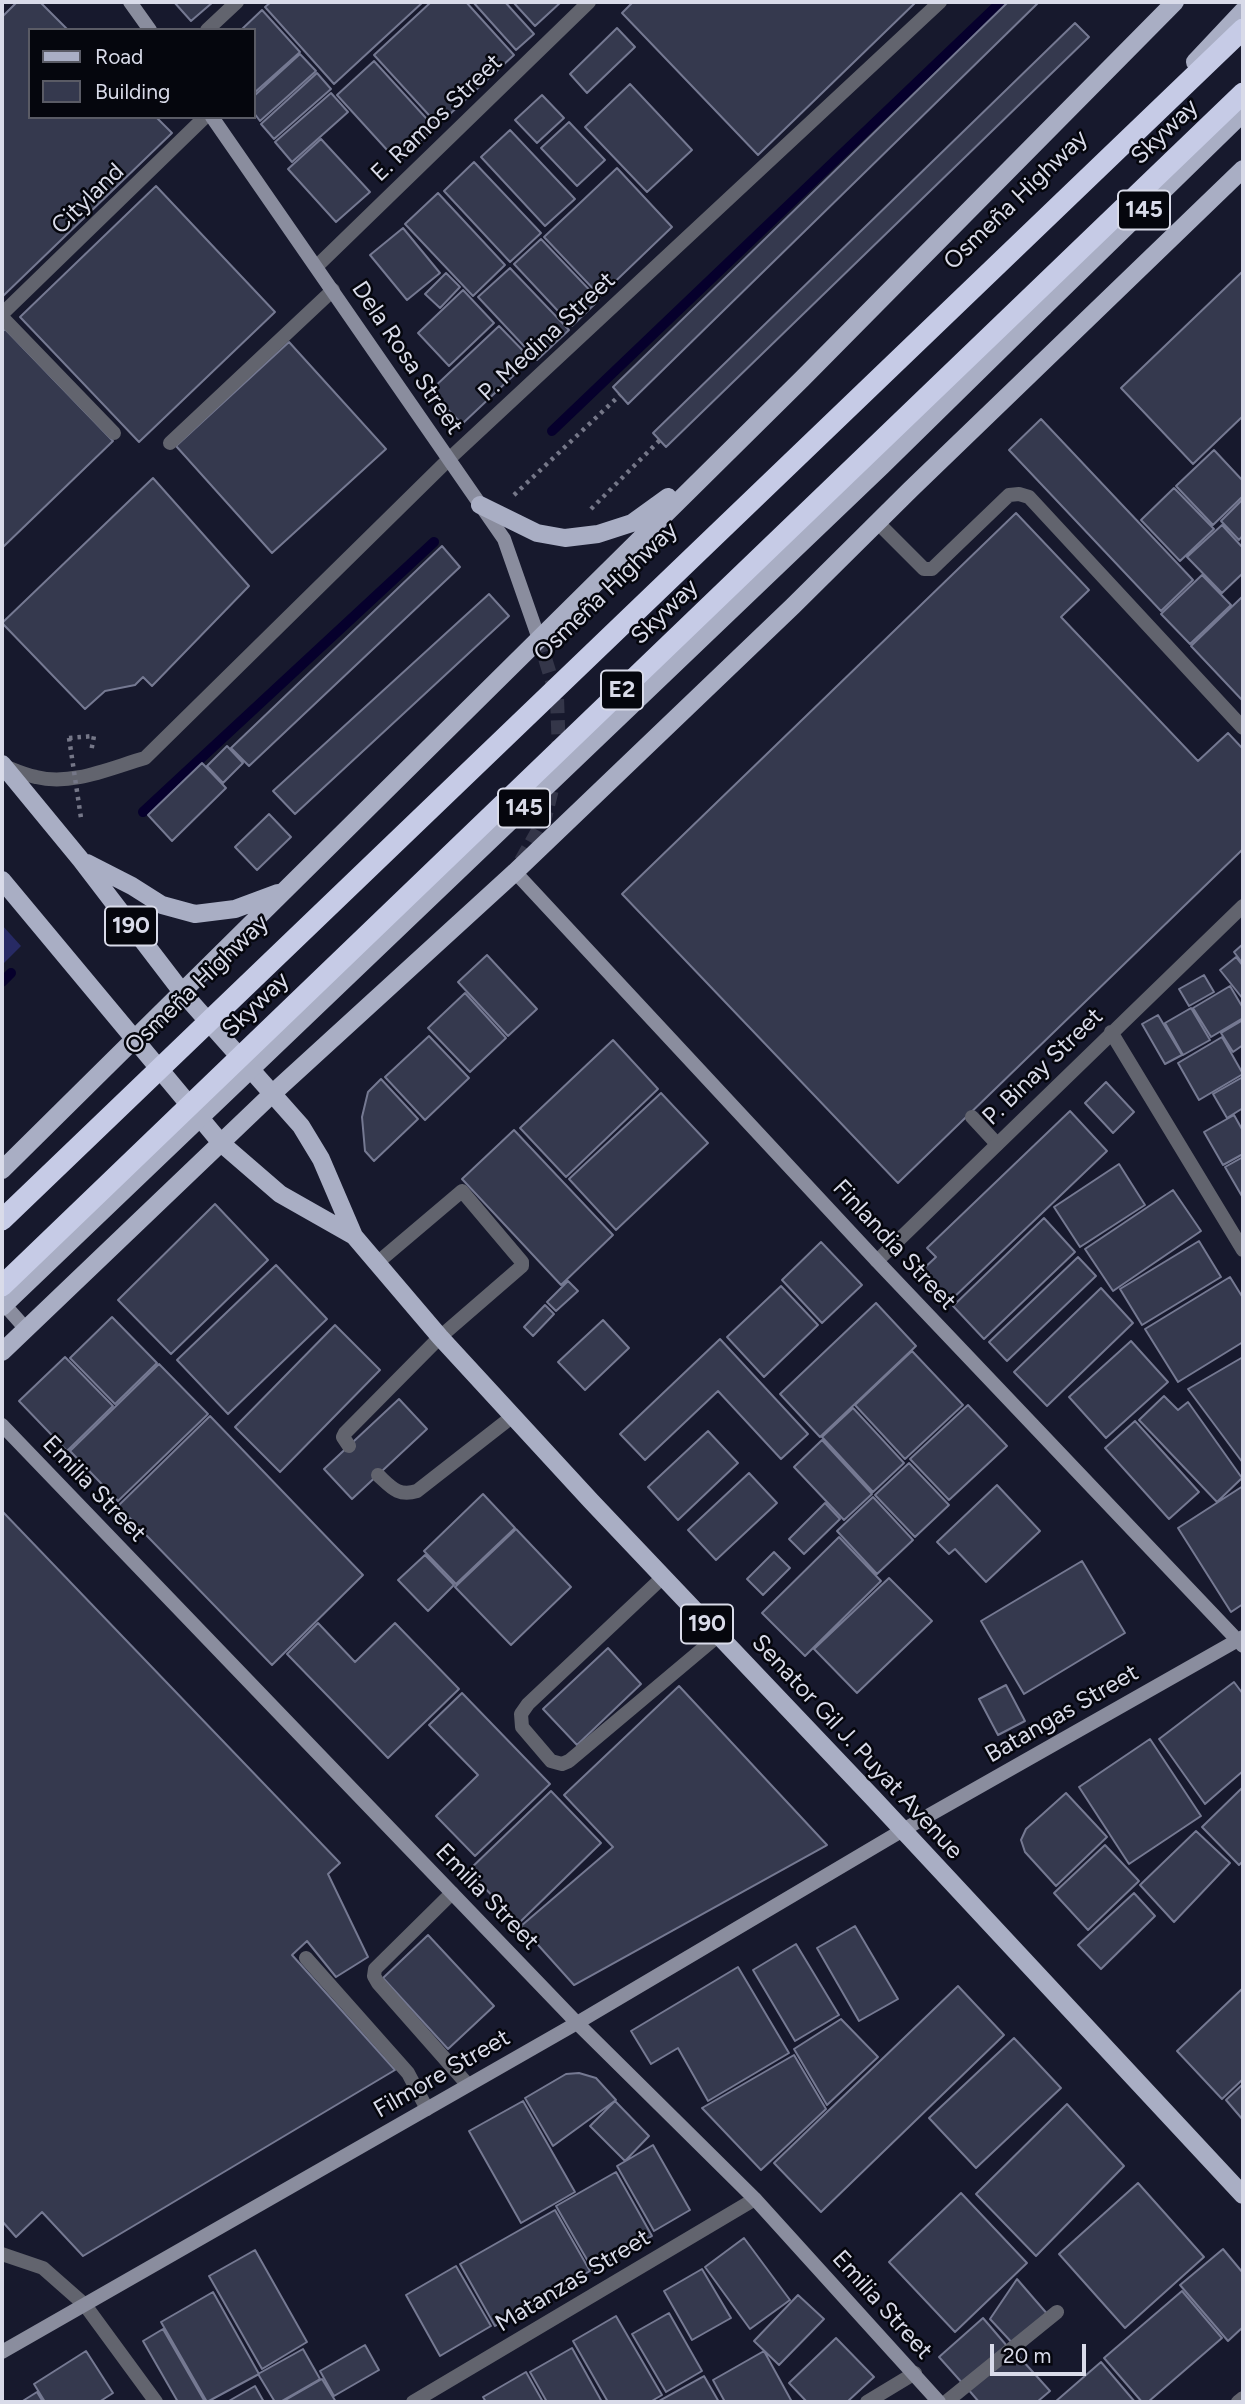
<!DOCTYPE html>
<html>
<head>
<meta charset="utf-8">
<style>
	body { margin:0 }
	#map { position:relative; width:1245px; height:2404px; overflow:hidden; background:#17192d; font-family:Figtree,sans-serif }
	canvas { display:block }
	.frame { position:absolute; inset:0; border:4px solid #d9dbe9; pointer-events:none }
	.legend { position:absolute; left:28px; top:28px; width:228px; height:91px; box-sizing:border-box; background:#05060d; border:2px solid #5a5b65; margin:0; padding:9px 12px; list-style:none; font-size:21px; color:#d9dbe9 }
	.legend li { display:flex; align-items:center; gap:14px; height:35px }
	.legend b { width:35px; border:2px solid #5a5b65 }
	.scale { position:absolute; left:990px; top:2344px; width:96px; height:32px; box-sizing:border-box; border:4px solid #d9dbe9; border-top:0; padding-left:9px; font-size:21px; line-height:24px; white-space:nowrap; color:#d9dbe9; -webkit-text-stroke:5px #05060d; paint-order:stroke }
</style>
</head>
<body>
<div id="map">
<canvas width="1245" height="2404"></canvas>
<div class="frame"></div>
<ul class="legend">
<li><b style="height:9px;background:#a9aec4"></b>Road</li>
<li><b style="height:19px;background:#35394e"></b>Building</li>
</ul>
<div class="scale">20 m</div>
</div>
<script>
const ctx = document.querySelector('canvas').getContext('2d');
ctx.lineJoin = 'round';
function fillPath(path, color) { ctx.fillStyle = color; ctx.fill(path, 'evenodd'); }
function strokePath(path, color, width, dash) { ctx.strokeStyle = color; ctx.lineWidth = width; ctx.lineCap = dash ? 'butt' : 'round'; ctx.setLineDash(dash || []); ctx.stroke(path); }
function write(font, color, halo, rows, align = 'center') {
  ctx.font = font + ' Figtree,sans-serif'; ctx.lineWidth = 5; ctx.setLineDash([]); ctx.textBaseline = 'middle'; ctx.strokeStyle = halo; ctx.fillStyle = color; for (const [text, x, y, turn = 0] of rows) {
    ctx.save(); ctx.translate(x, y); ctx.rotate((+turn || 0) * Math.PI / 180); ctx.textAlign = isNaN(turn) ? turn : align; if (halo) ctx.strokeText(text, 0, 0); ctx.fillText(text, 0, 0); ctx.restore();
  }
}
fillPath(new Path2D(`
	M2,925L21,946L2,965Z`), '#272a64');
strokePath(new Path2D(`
	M552,431L1001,2
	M143,812L434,542
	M2,982L11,973`), '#06002c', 10);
const building = new Path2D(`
	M17,2H40L68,30H30V117H156L172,133L2,297V17Z
	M174,2H213L191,21Z
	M271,2H423L334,84L265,7Z
	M431,2H466L514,55L438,125L374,55Z
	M473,2H505L534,34L516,50Z
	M513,2H561L535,26Z
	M633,2H916L758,155L622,13Z
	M1008,2H1039L628,404L613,387Z
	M262,10L300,52L254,93V30H241Z
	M1075,23L1089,37L666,447L653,433Z
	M617,28L635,47L587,93L570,74Z
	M300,54L316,71L260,121L254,113V96Z
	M374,61L435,128L398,162L337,95Z
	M317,73L331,89L274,139L261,124Z
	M630,84L692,150L647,192L585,127Z
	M331,93L348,112L292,162L275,142Z
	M542,95L564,118L537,143L515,120Z
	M569,122L605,160L577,186L541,148Z
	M510,130L575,199L545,226L481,157Z
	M321,139L370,192L336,222L288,169Z
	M474,162L541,233L510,262L444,191Z
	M617,168L672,227L600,296L544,237Z
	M156,186L275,312L139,442L20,317Z
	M438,193L505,265L473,296L405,224Z
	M403,228L440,273L407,300L370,255Z
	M541,239L599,300L572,326L514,264Z
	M510,268L569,330L537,360L478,297Z
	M1243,271V416L1193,464L1121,388Z
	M446,273L460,287L440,308L425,294Z
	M463,290L494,323L449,366L418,333Z
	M499,326L531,359L462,424L430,391Z
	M5,329L113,441L2,548V332Z
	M289,342L386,449L272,553L176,446Z
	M1041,419L1193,580L1161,611L1009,450Z
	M1214,450L1243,481V496L1213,525L1176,486Z
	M153,478L249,586L152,686L143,677L135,685L105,691L85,709L2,623Z
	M1174,488L1214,529L1180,561L1141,520Z
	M1243,499V535L1239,540L1221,521Z
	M1016,513L1089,590L1061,617L1198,761L1228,733L1243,749V849L898,1183L622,894Z
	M1222,525L1243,548V573L1222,593L1187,557Z
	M442,546L460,567L249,766L231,748Z
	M1202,575L1231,605L1190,644L1161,614Z
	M489,594L509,616L295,814L273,791Z
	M1243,596V701L1191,646Z
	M227,746L243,763L223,783L207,766Z
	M202,763L226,788L172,841L148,815Z
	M269,814L291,837L257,870L235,847Z
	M1243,944V964L1234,952Z
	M487,955L537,1009L508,1036L458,982Z
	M1236,957L1243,966V999L1220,970Z
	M1204,975L1214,992L1189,1006L1179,989Z
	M1230,986L1243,1008V1018L1211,1037L1193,1008Z
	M465,993L506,1038L470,1072L428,1028Z
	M1191,1008L1210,1040L1183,1055L1165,1023Z
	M1158,1015L1182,1055L1165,1064L1142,1024Z
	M1243,1020V1045L1233,1052L1221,1033Z
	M429,1036L469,1078L425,1120L385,1077Z
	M1222,1037L1243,1074L1199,1100L1178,1063Z
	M613,1040L658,1089L566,1177L520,1128Z
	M1241,1078L1243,1081V1108L1227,1118L1213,1094Z
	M381,1079L418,1119L374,1161L365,1151L362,1117L368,1092Z
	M1106,1082L1134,1112L1113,1133L1085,1103Z
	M661,1093L708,1143L616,1230L569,1179Z
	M1070,1111L1107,1151L949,1302L920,1272L936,1257L927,1248Z
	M1234,1115L1243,1131V1154L1223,1165L1204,1132Z
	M514,1130L613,1235L561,1285L462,1179Z
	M1243,1157V1198L1225,1167Z
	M1119,1164L1145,1205L1080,1247L1054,1207Z
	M1173,1190L1201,1231L1113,1291L1085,1249Z
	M215,1204L268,1260L171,1354L118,1300Z
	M1044,1218L1075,1252L984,1339L953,1306Z
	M1199,1241L1221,1277L1142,1325L1120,1289Z
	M821,1242L862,1285L822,1323L782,1280Z
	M1078,1257L1096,1276L1007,1361L989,1342Z
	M276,1265L327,1319L228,1414L177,1360Z
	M1230,1277L1243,1298V1342L1178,1382L1145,1329Z
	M568,1281L578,1291L556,1311L547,1302Z
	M781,1286L818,1325L764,1377L727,1337Z
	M1101,1288L1133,1323L1047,1406L1014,1372Z
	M876,1303L916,1346L820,1437L780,1394Z
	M545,1305L554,1314L533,1336L524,1327Z
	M112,1317L157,1363L115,1404L70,1358Z
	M603,1320L629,1348L585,1390L558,1362Z
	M335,1325L380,1370L280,1472L235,1427Z
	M720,1339L808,1434L781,1459L718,1391L645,1460L620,1434Z
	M1131,1341L1168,1382L1106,1438L1069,1397Z
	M912,1351L963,1405L905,1459L855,1405Z
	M65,1357L113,1406L67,1451L19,1401Z
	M1243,1357V1463L1188,1389Z
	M159,1364L208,1414L118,1501L70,1451Z
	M1164,1396L1178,1410L1188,1402L1242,1478L1217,1502L1139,1420Z
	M399,1399L427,1429L352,1499L324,1469Z
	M968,1405L1007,1446L949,1500L910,1459Z
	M853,1408L904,1463L873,1492L822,1437Z
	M210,1416L363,1575L272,1665L118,1506Z
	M1135,1421L1199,1492L1169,1519L1105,1448Z
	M708,1431L738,1463L678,1520L648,1487Z
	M822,1440L872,1494L844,1520L794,1467Z
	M909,1463L949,1505L915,1537L875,1495Z
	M749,1473L777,1503L716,1560L688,1530Z
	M997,1485L1040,1531L986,1582L955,1549L949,1554L937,1542Z
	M1243,1486V1604L1231,1612L1178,1528Z
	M483,1494L515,1528L456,1584L424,1551Z
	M873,1497L913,1540L877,1574L837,1531Z
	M825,1503L840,1519L804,1554L789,1539Z
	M2,1511L340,1863L328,1874L368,1957L336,1977L307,1941L292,1955L395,2070L83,2256L42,2212L16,2237L2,2221Z
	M516,1529L571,1587L511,1645L455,1587Z
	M839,1537L881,1581L805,1656L762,1613Z
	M774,1552L790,1568L763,1595L747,1579Z
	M425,1555L454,1585L428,1611L398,1580Z
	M1082,1561L1125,1633L1024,1694L981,1621Z
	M889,1578L932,1621L857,1693L814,1649Z
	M318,1623L355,1662L395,1623L459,1689L388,1758L287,1654Z
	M608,1648L641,1684L577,1745L543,1709Z
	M1234,1682L1243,1694V1771L1205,1804L1159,1739Z
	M1006,1685L1025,1721L998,1735L979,1699Z
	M679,1686L827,1845L574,1985L521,1926L613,1847L564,1795Z
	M462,1693L550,1784L475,1856L436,1816L478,1775L429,1725Z
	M1150,1739L1201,1816L1129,1864L1079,1787Z
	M1243,1787V1861L1239,1865L1202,1827Z
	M551,1791L601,1843L519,1923L468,1871Z
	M1066,1793L1107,1837L1056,1886L1025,1852L1021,1840L1026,1829Z
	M1196,1831L1230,1863L1174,1922L1140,1885Z
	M1105,1845L1139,1881L1088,1930L1054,1893Z
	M1134,1893L1155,1916L1101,1969L1078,1945Z
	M855,1926L898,1999L859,2021L817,1948Z
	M428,1935L494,2006L448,2049L383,1978Z
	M796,1944L839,2015L795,2041L753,1970Z
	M738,1967L789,2053L708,2101L678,2048L651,2064L631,2031Z
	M958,1986L1004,2035L821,2212L774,2163Z
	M1243,1988V2079L1222,2099L1177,2051Z
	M841,2019L878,2057L827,2105L794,2049Z
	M1014,2038L1061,2088L976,2168L929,2118Z
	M794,2055L826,2109L761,2170L702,2108Z
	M579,2073L596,2078L616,2100L553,2146L525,2098L566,2074Z
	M1243,2084V2120L1226,2100Z
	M523,2101L575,2192L521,2223L469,2131Z
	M615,2101L649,2136L625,2161L590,2126Z
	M1067,2104L1124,2166L1036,2256L976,2194Z
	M653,2145L690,2210L654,2231L617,2166Z
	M616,2172L652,2236L593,2270L556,2206Z
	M1138,2183L1204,2257L1125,2328L1059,2254Z
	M961,2193L1027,2263L955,2332L889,2262Z
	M555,2210L590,2271L495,2326L460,2264Z
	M744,2238L790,2300L750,2329L705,2267Z
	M1223,2249L1243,2273V2327L1228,2341L1180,2285Z
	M255,2250L307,2342L262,2369L209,2276Z
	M456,2266L491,2326L440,2356L406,2295Z
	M702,2269L731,2318L692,2340L664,2291Z
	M1017,2279L1049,2316L1015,2346L990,2319Z
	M1182,2291L1222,2338L1148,2402H1142L1104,2358Z
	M213,2292L259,2374L207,2402L161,2322Z
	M798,2295L824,2319L779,2365L754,2341Z
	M669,2313L702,2371L666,2392L632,2334Z
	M616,2316L662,2395L650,2402H608L573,2341Z
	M983,2318L1007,2346L964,2385L939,2357Z
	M163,2329L205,2402H178L143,2341Z
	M836,2338L874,2377L847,2402H807L789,2383Z
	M365,2345L379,2370L334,2396L320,2371Z
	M572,2348L602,2402H547L530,2372Z
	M303,2349L320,2379L280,2402H275L258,2374Z
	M1013,2350L1050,2391L1037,2402H979L967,2388Z
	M86,2351L113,2393L99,2402H45L34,2384Z
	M764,2351L792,2402H725L713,2380Z
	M1101,2362L1135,2402H1055Z
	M526,2372L543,2402H486L483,2397Z
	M704,2376L719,2402H657Z
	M322,2379L336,2402H282Z
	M255,2386L264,2402H227Z
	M37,2392L43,2402H21Z`);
fillPath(building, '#35394e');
strokePath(building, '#757992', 2);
strokePath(new Path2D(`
	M539,639L557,697L559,754
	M521,861L545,818L555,777`), '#343649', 14, [14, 7]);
strokePath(new Path2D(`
	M514,495L620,395
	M591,509L660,440
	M69,738L94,736L91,752`), '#757788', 4.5, [3.5, 5]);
strokePath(new Path2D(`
	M2,314L205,117
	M2,317L114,433
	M877,522L924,569H932L1009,495L1019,494L1029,497L1243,728
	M972,1117L997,1144
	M349,1446L343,1437L345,1433L440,1337L522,1266V1262L462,1191L377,1263
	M378,1475C391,1487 398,1497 417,1491L513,1416
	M663,1577L528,1704L521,1714L522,1727L551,1761L562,1764L569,1761L719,1635
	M452,1893L375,1969L374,1976L378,1983L468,2085
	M306,1958L408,2073L427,2109
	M2,2254L43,2268L85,2305
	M946,2402L1057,2312
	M1238,2402L1243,2398`), '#62646e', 14);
strokePath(new Path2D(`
	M207,30L237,2
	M317,266L589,2
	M170,443L333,290
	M4,766C14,770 25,775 36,777C72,786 110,768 145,758L449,459L940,2
	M1111,1032L1243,1250
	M877,1261L1243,906
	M85,2305L156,2402
	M413,2402L755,2199
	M867,2402L915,2373`), '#62646e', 14);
strokePath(new Path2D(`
	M130,2L150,30
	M212,117L504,539L539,639
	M515,872L877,1261L1243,1646
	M2,1302L26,1329
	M2,1425L577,2023L755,2199L939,2402
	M2,2352L577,2023L903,1830L1243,1637`), '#8a8d9e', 14);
strokePath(new Path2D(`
	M1195,62L1243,11
	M1044,307L1243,113
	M480,505L537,533L565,538L598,534L632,523L668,497
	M2,764L81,860L182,992L301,1126L321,1159L354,1236L440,1337L591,1501L873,1798L1243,2195
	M87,863L132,886L162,905L195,914L235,909L278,893
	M2,880L221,1143L280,1194L354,1236
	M2,1170L802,379L1175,2
	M2,1352L272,1094L515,872L793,606L910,490L1243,169`), '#a9aec4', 18);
strokePath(new Path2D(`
	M69,738L81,818`), '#757788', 4.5, [3.5, 5]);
strokePath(new Path2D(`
	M2,1307L882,466L1044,307`), '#a9aec4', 18);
strokePath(new Path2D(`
	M2,1220L1243,29
	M2,1286L1243,93`), '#c6cbe6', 21);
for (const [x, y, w] of [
	[1144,210,52],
	[622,690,42],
	[524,808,52],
	[131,926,52],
	[707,1624,52]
]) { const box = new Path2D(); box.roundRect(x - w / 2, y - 19.5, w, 39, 5); ctx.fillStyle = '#05060d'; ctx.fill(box); strokePath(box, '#d9dbe9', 2); }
write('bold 23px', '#d9dbe9', null, [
	["145",1144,210],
	["E2",622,690],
	["145",524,808],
	["190",131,926],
	["190",707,1624]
]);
write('24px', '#d9dbe9', '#05060d', [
	["E. Ramos Street",437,118,-44],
	["Skyway",1165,132,-44],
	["Cityland",88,199,-44],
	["Osmeña Highway",1016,200,-44],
	["P. Medina Street",547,337,-43],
	["Dela Rosa Street",407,358,56],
	["Osmeña Highway",606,592,-44],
	["Skyway",665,612,-44],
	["Osmeña Highway",197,985,-44],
	["Skyway",256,1005,-44],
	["P. Binay Street",1043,1067,-44],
	["Finlandia Street",894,1245,47],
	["Emilia Street",94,1489,46],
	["Batangas Street",1062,1714,-30],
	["Senator Gil J. Puyat Avenue",857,1747,47],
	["Emilia Street",487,1897,46],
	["Filmore Street",442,2074,-30],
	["Matanzas Street",573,2281,-31],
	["Emilia Street",882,2305,48]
]);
</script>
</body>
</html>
